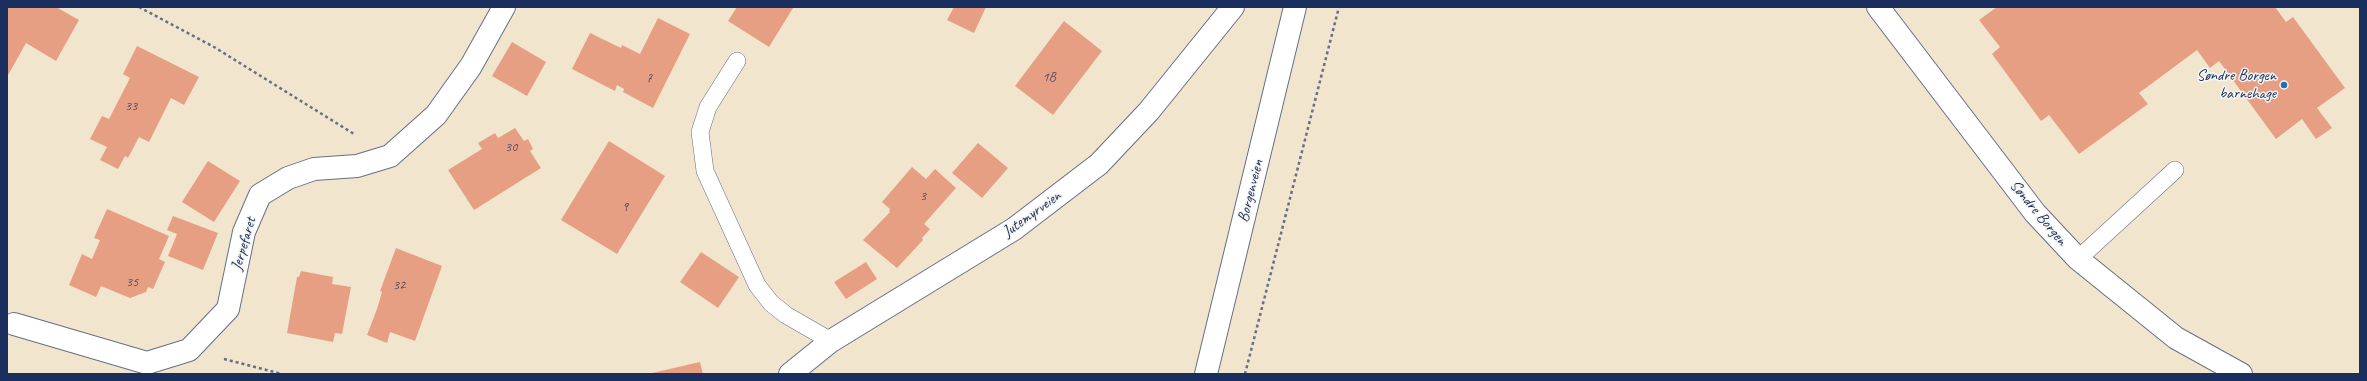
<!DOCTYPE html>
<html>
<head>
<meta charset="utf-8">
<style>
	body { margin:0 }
	#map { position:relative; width:2367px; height:381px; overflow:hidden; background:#f2e5ce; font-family:Caveat,sans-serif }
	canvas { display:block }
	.frame { position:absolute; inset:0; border:8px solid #1b2f5e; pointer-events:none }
</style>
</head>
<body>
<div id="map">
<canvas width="2367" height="381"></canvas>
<div class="frame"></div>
</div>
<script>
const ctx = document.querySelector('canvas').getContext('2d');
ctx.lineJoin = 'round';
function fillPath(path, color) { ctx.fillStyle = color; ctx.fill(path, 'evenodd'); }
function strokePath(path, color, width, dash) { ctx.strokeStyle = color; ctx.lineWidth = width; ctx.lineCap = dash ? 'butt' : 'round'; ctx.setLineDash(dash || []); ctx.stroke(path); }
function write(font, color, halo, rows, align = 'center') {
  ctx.font = font + ' Caveat,sans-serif'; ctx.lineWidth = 3; ctx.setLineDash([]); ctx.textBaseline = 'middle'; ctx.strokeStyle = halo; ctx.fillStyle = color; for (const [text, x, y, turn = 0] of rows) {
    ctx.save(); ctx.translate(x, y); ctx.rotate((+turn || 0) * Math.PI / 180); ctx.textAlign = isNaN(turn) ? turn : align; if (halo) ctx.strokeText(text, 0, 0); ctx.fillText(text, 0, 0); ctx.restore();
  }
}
fillPath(new Path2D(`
	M7,7H56L79,20L56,61L26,43L7,77Z
	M737,7H791L793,8L769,47L728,21Z
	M954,7H986L974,33L947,20Z
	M1997,7H2275L2286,22L2293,17L2345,88L2317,108L2332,128L2316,139L2302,119L2276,139L2219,61L2210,68L2197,50L2139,93L2148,104L2079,154L2049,115L2041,121L1992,54L2000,47L1979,20Z
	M658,18L690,34L653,108L623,92L624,89L617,85L615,91L572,69L590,33L621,48L622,45L640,54Z
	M1064,21L1102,51L1053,115L1015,86Z
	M512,42L546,62L527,96L492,76Z
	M137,46L199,77L184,105L171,98L149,142L139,137L128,158L125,156L118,169L100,160L107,147L90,139L102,116L109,119L130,78L123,74Z
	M515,128L524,141L528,139L533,149L530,151L541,168L474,210L448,170L482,149L478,143L495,133L498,138Z
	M609,141L665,176L617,254L561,220Z
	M978,143L1008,168L982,198L952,173Z
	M208,161L240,181L214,222L182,202Z
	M912,167L926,179L935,169L956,188L924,224L930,229L922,238L923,240L897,268L863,240L890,212L889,211L890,209L882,202Z
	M107,209L169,236L159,259L165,262L153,289L148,287L146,292L130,298L101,286L96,297L69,285L82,254L92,259L100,240L94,238Z
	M173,216L218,233L203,270L168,256L177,234L167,230Z
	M396,248L442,266L415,341L390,332L387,343L367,335L377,309L382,292L380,291Z
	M701,252L739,277L718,308L680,282Z
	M866,262L877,279L846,299L834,282Z
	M301,271L333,277L332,284L351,287L342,334L335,333L333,342L287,333L297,277H299Z
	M700,362L703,374H652V373Z`), '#e79f83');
const lane = new Path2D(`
	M737,61L708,107L700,132L705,171L757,285L771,303L786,315L831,341
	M2078,259L2175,170`);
const street = new Path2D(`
	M1878,7L2035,213L2078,259L2176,338L2241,374
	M14,324L147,363L189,350L228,309L244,232L260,195L288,178L314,169L357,166L390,156L436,115L471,66L504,7
	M790,374L831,341L1014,229L1099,164L1149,111L1233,7`);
const secondary = new Path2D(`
	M1206,374L1295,7`);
strokePath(lane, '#666f85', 18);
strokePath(street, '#666f85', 24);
strokePath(secondary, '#666f85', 24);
strokePath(new Path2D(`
	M139,7L214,47L354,134
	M224,359L282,374
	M1245,374L1339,7`), '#666f85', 2.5, [3, 3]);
strokePath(lane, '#fff', 17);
strokePath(street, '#fff', 22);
strokePath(secondary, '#fff', 22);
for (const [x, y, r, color] of [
	[2284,85,4,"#1f6fb2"]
]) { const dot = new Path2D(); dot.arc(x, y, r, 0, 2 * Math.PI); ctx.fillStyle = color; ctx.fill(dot); strokePath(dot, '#f6f6f2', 1.5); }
write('14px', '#4e4b67', null, [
	["1B",1049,77],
	["7",649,78],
	["33",131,106],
	["30",511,147],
	["3",923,196],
	["9",625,207],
	["35",132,282],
	["32",399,285]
]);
write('16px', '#1b2f5e', '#f6f6f2', [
	["Søndre Borgen",2276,76],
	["barnehage",2276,94]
], 'right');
write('16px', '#1b2f5e', '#f6f6f2', [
	["Borgenveien",1251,191,-76],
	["Søndre Borgen",2038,213,50],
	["Jutemyrveien",1032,214,-36],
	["Jerpefaret",244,244,-74]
]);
</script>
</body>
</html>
